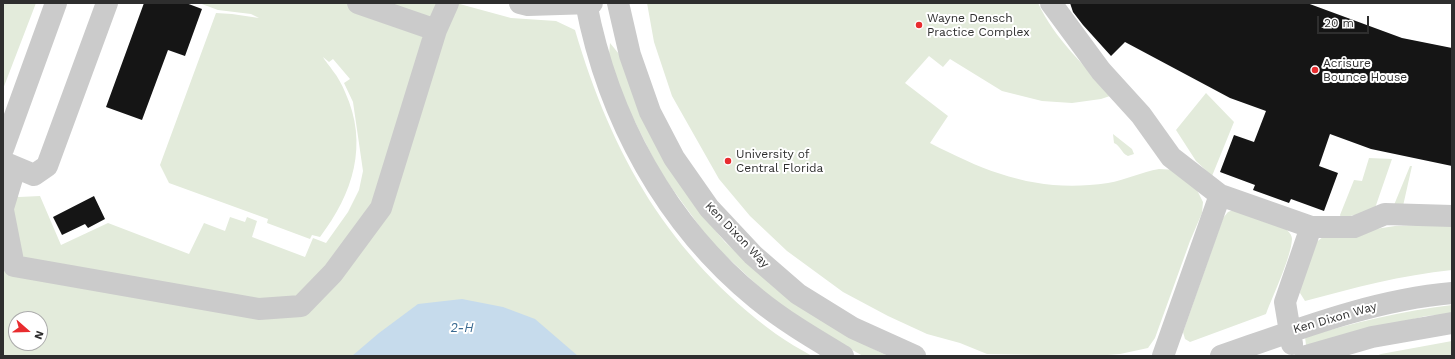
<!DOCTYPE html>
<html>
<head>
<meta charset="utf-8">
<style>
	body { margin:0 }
	#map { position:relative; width:1455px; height:359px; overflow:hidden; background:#fff; font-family:"Work Sans",sans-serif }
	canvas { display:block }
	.frame { position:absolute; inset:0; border:4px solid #2e2e2e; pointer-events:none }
	.north { position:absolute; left:8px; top:311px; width:40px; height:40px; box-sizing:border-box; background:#fff; border:1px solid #ababab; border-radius:50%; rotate:110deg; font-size:11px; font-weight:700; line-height:16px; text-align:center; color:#2e2e2e }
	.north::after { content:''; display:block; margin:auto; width:14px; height:18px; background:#e82c2f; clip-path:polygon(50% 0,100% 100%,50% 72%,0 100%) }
	.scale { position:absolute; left:1317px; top:16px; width:52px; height:18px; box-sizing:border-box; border:2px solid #2e2e2e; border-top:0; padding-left:5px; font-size:12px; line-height:14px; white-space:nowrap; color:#2e2e2e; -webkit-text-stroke:3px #fff; paint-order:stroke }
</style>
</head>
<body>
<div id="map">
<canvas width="1455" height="359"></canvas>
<div class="frame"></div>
<div class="north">N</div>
<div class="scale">20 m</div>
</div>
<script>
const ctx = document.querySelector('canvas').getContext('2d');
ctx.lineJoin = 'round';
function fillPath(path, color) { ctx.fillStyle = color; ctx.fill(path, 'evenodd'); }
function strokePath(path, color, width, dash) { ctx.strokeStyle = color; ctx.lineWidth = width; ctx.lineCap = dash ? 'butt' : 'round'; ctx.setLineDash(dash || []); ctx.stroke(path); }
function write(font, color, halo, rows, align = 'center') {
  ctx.font = font + ' "Work Sans",sans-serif'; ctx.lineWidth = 4; ctx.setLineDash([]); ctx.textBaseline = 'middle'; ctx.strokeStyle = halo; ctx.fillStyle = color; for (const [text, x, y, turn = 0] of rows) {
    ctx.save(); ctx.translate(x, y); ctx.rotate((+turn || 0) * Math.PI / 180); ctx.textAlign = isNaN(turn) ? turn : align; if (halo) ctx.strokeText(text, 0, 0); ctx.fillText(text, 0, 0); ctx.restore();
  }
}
fillPath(new Path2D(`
	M3,3H36L3,89Z
	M199,3H456L511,18L556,21L575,30C612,156 669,255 776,334C787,342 800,349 812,356H3V191L19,197L40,196L61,245L108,223L189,254L204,223L225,231L230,217L245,222L247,217L257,221L252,237L305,257L313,238L326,243L348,212L359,190L363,171L353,102L344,83L350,79L333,59L329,62L323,57C325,61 330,66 333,71C338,77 342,85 345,92C369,144 353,194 320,237L312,235L310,239L267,223L268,219L169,183L160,165L216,13L232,14L259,18L251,14L218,10ZM16,319H40V343H16Z
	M647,3H1038C1055,39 1085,67 1113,95L1101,99L1072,103L1042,101L1002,91L950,59L943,67L929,56L905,83L948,116L930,143C990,174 1039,193 1108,183C1125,180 1142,172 1159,169C1165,169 1171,170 1177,170L1197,190L1203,202L1202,213L1190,241L1155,338L1148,348L1120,354L1095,356L987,354L960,343L927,334L888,316L843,292L787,251L750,216L719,179L672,96L654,42Z
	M610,43L619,54L700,212L725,242L776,289L843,334L888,356H863L806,324L772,299L711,242L660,172L623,98L609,55Z
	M1206,93L1234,122L1212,176L1196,161L1176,130Z
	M1113,134L1132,149L1134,154L1128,156C1121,153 1121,146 1114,143Z
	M1369,158L1392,159L1374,211L1341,218L1340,215L1354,180L1362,181Z
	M1410,166H1412L1403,206L1394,205Z
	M1233,210L1286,229C1289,232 1292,235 1292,239C1291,258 1273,295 1266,314L1190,342L1185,339L1183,332L1223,218L1228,212Z
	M1452,224V270C1402,275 1353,288 1305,301L1300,293L1301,285L1315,243L1323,237L1395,226Z
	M1452,305V314L1426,316L1306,345L1305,337C1353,323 1402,311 1452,305Z
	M1452,341V356H1376L1381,354Z`), '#e3ebdb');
fillPath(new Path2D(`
	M462,299L503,307L535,319L578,356H352L379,333L418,304Z`), '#c6dbec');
fillPath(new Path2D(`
	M144,3H186L202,9L185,56L168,50L142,120L106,107Z
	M1070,3H1307L1402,38L1452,48V166L1371,149L1330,134L1319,166L1338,173L1324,211L1291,199L1289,203L1253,190L1255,185L1220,172L1234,135L1254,142L1266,111L1230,98L1125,42L1111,56L1083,25L1073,12Z
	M94,196L105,219L88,228L85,224L62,235L53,217Z`), '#151515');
strokePath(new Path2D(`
	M520,3L528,5L592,3
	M586,3C608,118 666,225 757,299C784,321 813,338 843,356
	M618,3L630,55L650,112L674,158L709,208L753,255L798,294L853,328L915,356
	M1051,3L1101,71L1141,115L1171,157L1220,195L1311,227H1354L1385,214L1452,216
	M436,30L448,3
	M3,149L56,3
	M3,162L34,175L47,166L107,3
	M3,208L15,168
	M3,210L14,266L259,309L301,306L333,273L381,208L436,30L358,3
	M1292,344L1285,302L1311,227
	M1163,356L1220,195
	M1221,356C1296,330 1372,300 1452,293
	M1306,356L1372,337L1452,323`), '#cbcbcb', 22);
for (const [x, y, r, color] of [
	[919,25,4,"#e82c2f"],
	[1315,70,4,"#e82c2f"],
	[728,161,4,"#e82c2f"]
]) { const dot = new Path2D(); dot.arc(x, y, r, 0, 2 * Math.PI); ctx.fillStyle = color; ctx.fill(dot); strokePath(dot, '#fff', 1.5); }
write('12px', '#2e2e2e', '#fff', [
	["Wayne Densch",927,18],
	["Practice Complex",927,32],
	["Acrisure",1323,63],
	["Bounce House",1323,77],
	["University of",736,154],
	["Central Florida",736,168]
], 'left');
write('12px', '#2e2e2e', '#fff', [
	["Ken Dixon Way",737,235,46],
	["Ken Dixon Way",1335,318,-16]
]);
write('italic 13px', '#3a6a91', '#fff', [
	["2-H",462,328]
]);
</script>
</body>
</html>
